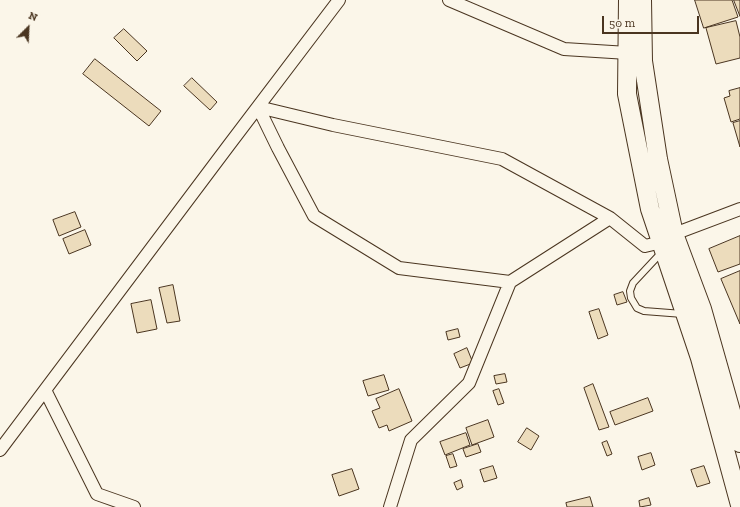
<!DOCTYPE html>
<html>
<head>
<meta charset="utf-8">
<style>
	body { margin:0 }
	#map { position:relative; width:740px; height:507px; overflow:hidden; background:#fbf6e9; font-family:"Zilla Slab",serif }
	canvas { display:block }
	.north { position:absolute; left:8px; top:8px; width:40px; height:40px; -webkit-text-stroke:3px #fbf6e9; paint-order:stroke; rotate:24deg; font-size:11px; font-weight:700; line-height:16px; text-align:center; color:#4a3520 }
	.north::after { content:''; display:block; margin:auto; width:14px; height:18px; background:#4a3520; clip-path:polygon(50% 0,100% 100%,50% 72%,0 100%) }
	.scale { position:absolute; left:602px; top:16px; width:97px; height:18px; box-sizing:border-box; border:2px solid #4a3520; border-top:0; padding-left:5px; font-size:12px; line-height:14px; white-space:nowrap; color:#4a3520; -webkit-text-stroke:3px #fbf6e9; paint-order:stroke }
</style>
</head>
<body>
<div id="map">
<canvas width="740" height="507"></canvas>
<div class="north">N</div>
<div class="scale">50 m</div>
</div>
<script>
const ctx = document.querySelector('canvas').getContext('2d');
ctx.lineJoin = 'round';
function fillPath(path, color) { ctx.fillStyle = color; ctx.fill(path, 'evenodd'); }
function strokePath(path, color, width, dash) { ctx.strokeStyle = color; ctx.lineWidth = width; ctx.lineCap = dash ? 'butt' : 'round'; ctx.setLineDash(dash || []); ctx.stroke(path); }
const building = new Path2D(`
	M695,0H732L738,17L704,28Z
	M734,0H740V16Z
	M736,21L740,37V58L716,64L706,28Z
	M124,29L147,51L137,61L114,38Z
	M95,59L161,111L149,126L83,74Z
	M192,78L217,102L210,110L184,86Z
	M740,88V119L731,122L724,98L730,96L729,91Z
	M740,121V147L733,123Z
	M75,212L81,227L59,236L53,220Z
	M85,230L91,245L69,254L63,239Z
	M740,236V264L718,272L709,249Z
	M740,271V324L721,279Z
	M173,285L180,321L167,323L159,288Z
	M623,292L627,302L617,305L614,295Z
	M151,300L157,329L137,333L131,304Z
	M599,309L608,335L598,339L589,312Z
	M458,329L460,337L448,340L446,332Z
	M467,348L473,363L460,368L454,354Z
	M505,374L507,382L496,384L494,376Z
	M384,375L389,390L368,396L363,381Z
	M593,384L609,427L599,430L584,388Z
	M399,389L412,421L389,431L387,425L379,428L372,411L380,408L376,399Z
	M499,389L504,403L498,405L493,391Z
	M648,398L653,411L615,425L610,412Z
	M488,420L494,437L472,445L466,428Z
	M527,428L539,436L531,450L518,442Z
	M466,433L470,445L445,455L440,442Z
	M607,441L612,454L607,456L602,443Z
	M478,444L481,452L466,457L463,449Z
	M651,453L655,465L642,470L638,457Z
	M453,454L457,466L450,468L446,456Z
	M493,466L497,478L484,482L480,470Z
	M704,466L710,483L697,487L691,470Z
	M352,469L359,489L339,496L332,475Z
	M461,480L463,487L457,490L454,483Z
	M590,497L593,507H567L566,503Z
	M649,498L651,505L640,507L639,501Z`);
fillPath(building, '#ecdcbc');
strokePath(building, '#4a3520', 1);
const service = new Path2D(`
	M661,253L633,283L630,291L631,298L637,308L644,311L683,314`);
const minor = new Path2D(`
	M449,0L564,49L628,53
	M258,107L333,125L502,159L610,218L645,246L662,242L674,234L740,209
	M258,107L278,148L314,216L399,268L510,282
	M45,390L97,494L134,507
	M0,450L229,145L339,0
	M390,507L411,440L469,383L510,282L610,218`);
const primary = new Path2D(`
	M628,0L627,94L650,209L700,358L740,505
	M642,0L643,61L658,159L674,234L702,309L740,443`);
strokePath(service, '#4a3520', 8);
strokePath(minor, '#4a3520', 14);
strokePath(primary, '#4a3520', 20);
strokePath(service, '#fbf6e9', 6);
strokePath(minor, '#fbf6e9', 12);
strokePath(primary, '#fbf6e9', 18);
</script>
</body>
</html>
